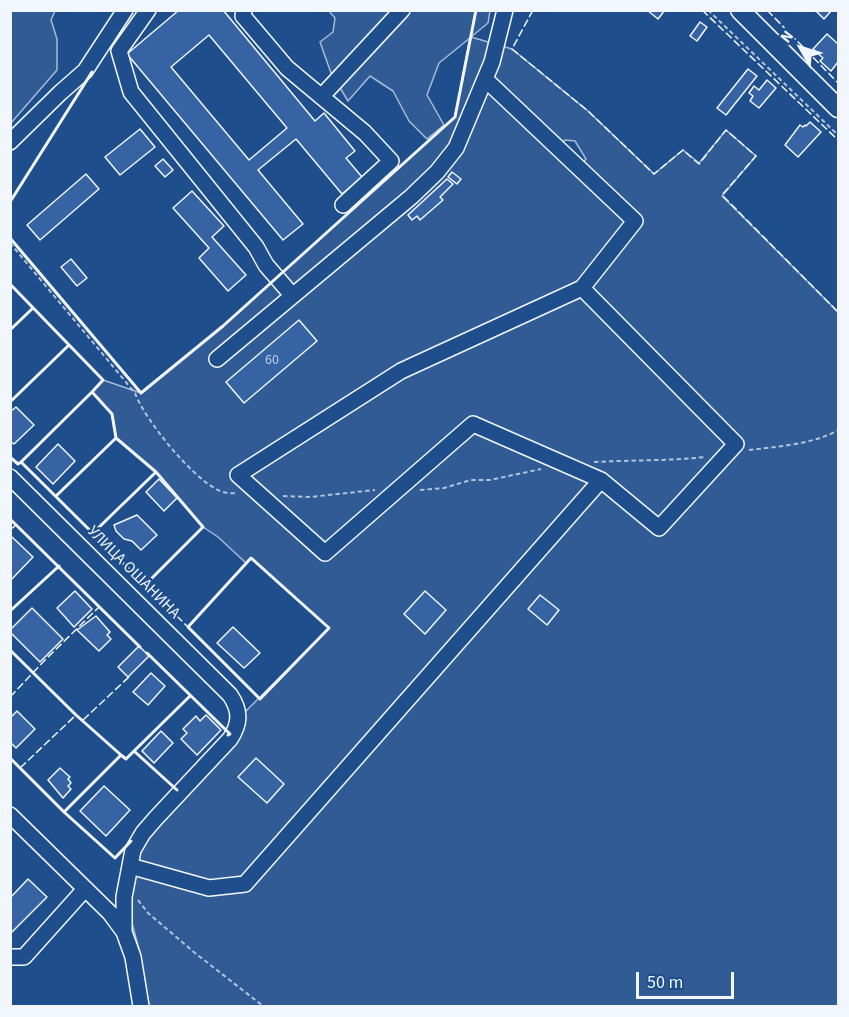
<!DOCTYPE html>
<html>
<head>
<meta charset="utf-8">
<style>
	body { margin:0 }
	#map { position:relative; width:849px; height:1017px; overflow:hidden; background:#1f4e8c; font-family:"Source Sans 3",sans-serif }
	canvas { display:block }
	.frame { position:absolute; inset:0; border:12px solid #f2f6ff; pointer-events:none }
	.north { position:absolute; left:771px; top:18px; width:60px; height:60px; -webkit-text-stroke:4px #1f4e8c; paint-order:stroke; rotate:309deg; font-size:16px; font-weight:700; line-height:24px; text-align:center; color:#f2f6ff }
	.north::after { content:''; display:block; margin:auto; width:21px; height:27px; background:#f2f6ff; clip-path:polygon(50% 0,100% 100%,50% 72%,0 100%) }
	.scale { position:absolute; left:636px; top:972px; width:98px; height:27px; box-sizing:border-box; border:3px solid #f2f6ff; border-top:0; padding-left:8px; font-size:18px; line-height:21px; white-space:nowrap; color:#f2f6ff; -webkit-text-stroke:4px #1f4e8c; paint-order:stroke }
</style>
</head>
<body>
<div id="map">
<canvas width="849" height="1017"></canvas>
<div class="frame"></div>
<div class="north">N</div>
<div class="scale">50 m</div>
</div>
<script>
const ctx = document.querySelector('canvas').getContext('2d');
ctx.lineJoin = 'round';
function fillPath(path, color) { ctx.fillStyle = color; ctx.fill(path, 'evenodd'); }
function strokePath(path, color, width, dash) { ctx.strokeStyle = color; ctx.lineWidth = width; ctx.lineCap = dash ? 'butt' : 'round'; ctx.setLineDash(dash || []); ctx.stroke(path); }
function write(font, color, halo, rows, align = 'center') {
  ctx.font = font + ' "Source Sans 3",sans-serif'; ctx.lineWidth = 4.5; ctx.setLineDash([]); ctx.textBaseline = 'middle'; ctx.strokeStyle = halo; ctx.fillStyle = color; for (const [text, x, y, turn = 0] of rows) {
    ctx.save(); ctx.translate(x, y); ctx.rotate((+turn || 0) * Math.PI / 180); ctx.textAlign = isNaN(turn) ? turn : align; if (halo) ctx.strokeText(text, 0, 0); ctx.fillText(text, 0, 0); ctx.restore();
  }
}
const built = new Path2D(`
	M11,10L55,11L51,20L57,39V70L11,123Z
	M329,11H490L488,23L471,37L512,49L588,111L654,174L683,150L699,163L726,130L756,156L722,196L838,312V1006H149L140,953L132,923L130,896L142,844L244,718L245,712L329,628L252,558L246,563L218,537L203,527L156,472L116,438L112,414L92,392L103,380L141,393L223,326L455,117L470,38L439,63L427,95L444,125L427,139L409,121L393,91L370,76L348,101L331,73L320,42L333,32L335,18ZM565,140L575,141L586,159L581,165L560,155L563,142Z`);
fillPath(built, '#305b95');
strokePath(built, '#a8bbd7', 1.5);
const building = new Path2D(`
	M179,10H223L315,121L324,113L355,151L346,158L362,177L342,194L296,139L258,170L303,224L283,240L127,54ZM209,35L287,128L249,160L171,67Z
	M647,10H665L658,19Z
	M815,10H832L824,19Z
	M700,22L707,27L697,41L690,36Z
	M827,34L838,44V62L831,71L820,61L823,58L813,49Z
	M748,69L757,76L726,115L717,108Z
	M767,80L776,88L759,108L750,101L753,96L749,93L754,86L759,90Z
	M810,122L821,132L798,157L785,145L800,125L803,127L805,125L806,126Z
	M140,129L155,147L120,175L105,157Z
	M163,159L173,170L165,177L155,166Z
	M452,172L461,179L457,184L448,177Z
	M86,174L99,189L40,240L27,225Z
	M447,179L453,184L440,197L443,200L420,220L417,216L412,220L408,215Z
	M192,191L224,226L212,237L246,275L228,291L199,258L209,248L173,208Z
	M71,259L87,278L77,286L61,267Z
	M299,320L317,341L244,403L226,382Z
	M16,407L34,425L14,444L10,441V412Z
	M58,444L75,461L53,484L36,467Z
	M159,479L177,498L164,511L146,492Z
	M137,515L157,535L141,550L132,541L124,539L116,531L114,525Z
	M12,537L33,557L10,581V539Z
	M75,591L92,609L74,627L57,608Z
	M425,591L446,610L425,634L404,614Z
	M540,595L559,610L547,625L528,609Z
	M32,608L63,639L40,662L10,632V630Z
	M96,616L110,632L107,635L111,639L99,651L77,630Z
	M233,627L260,653L244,668L217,643Z
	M139,646L149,656L128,677L118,667Z
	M151,673L165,686L148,705L133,692Z
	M17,711L35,729L16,748L10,742V718Z
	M206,715L221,730L197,755L181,739L187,733L183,729L196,716L200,721Z
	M161,731L173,743L154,763L142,751Z
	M256,758L284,784L267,803L238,777Z
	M60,768L70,777L68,779L71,783L68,786L71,789L63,798L48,780Z
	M104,786L130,810L106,836L80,811Z
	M28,879L47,897L10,934V898Z`);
fillPath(building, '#3563a3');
strokePath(building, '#f2f6ff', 1.5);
const minor = new Path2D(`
	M148,10L119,51L131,92L256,247L266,265L292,295
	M244,10L243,16L287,68L365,133L391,161L343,205
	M485,79L635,221L582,288
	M322,96L402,10
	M10,142L60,93L85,71L125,10
	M582,288L736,444L659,528L601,480L473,424L325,553L238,475L401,371Z
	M217,359L411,197L437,172L456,148L492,62L505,10
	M10,477L230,695C241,711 240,724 230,739L156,818L143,833L133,850L124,897V932L133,957L141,1006
	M10,815L110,913L124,932
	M130,866L209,888L245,884L601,480
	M10,957H24L85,889`);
const major = new Path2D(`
	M740,10L838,108`);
strokePath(minor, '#f2f6ff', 18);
strokePath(major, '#f2f6ff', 21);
strokePath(new Path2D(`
	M708,10L838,135
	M10,243L135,393C145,420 190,475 216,489C223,493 230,494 238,493
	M749,450C775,447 815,444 838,430
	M594,462C631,460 668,461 705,457
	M420,490L444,488L471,480H490L541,469
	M283,496L310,497L375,490
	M138,900L148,913L195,953L263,1006`), '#b3c4dc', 2, [4.5, 3]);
strokePath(minor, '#1f4e8c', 15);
strokePath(major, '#1f4e8c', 18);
strokePath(new Path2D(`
	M533,10L512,49L588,111L654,174L683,150L699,164L726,130L756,156L722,195L838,312
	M702,10L838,140
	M767,10L838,83
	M10,530L16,525
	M145,585L188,627
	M10,697L45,660L99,607
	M83,720L131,675
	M20,768L76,715`), '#f2f6ff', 1.5, [8, 3]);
strokePath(new Path2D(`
	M10,202L92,72
	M10,238L141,393L223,326L455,117L476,10
	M10,284L103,380L92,392L112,414L116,438L156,472L203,527L145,585L21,462L18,464L10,457
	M10,330L33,308
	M10,402L69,345
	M21,462L92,392
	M56,496L116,438
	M10,519L140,647
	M93,533L156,472
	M251,558L329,628L260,699L188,627Z
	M10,611L59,566
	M10,650L76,715L121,755
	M147,653L230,734L228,735
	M134,751L190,696
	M10,758L64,812L115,858L131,841
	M64,812L121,755L126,759L134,751L177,790`), '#f2f6ff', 3);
write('14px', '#c3d1e8', null, [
	["60",272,361]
]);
write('16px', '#f2f6ff', '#1f4e8c', [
	["УЛИЦА ОШАНИНА",133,573,45]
]);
</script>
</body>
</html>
